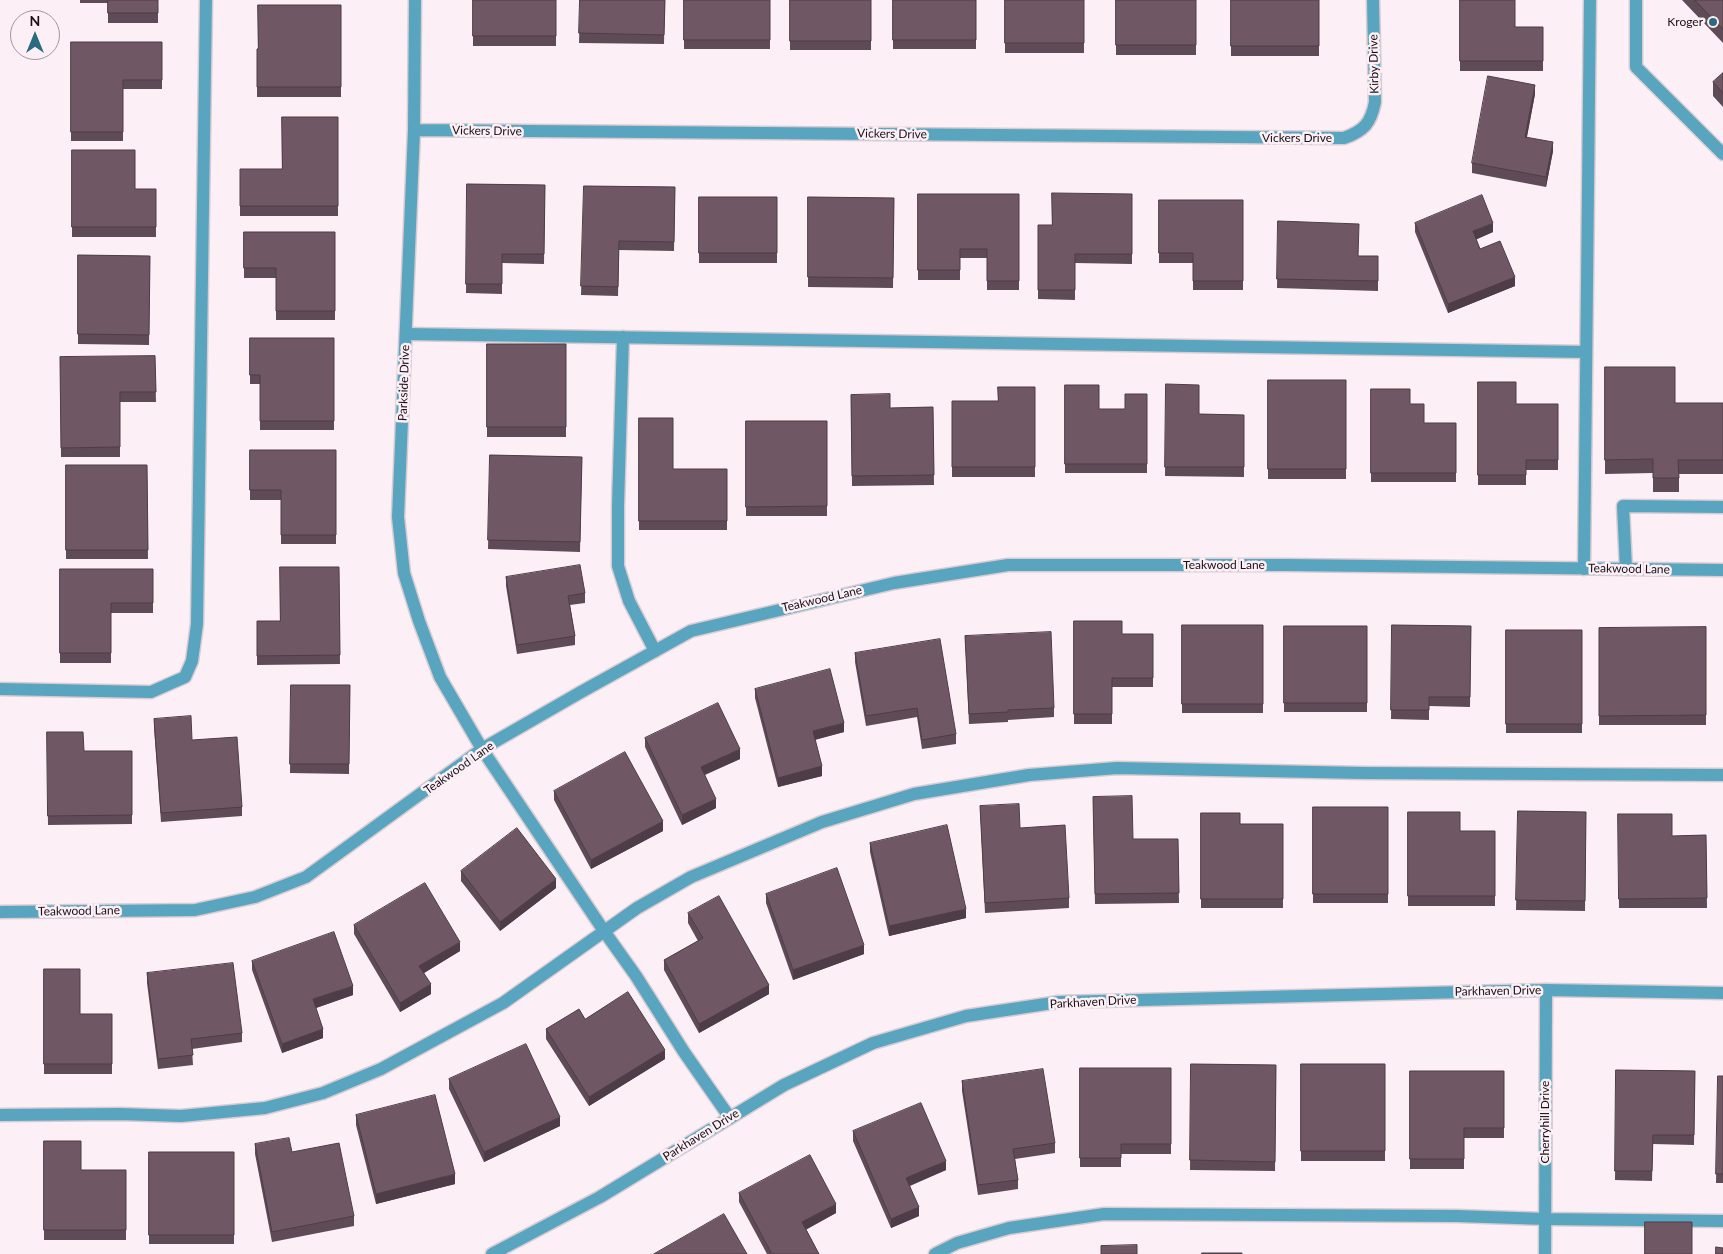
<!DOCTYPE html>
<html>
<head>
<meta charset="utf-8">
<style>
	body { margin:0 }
	#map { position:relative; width:1723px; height:1254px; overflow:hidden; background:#fcf0f6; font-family:Lato,sans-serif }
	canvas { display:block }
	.north { position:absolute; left:10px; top:10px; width:50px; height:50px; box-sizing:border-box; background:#fcf0f6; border:1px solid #a2969c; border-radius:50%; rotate:0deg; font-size:14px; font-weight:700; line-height:20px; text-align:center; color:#1a1016 }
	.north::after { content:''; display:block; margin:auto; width:18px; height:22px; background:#2b6b7f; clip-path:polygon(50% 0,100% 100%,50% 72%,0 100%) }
</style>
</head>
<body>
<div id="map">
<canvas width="1723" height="1254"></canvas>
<div class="north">N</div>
</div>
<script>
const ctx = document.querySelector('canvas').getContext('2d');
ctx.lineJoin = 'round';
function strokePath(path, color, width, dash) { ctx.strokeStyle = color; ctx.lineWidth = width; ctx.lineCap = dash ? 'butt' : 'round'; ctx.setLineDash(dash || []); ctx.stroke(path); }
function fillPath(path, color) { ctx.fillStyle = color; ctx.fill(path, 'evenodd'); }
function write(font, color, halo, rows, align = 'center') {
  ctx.font = font + ' Lato,sans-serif'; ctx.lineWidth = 5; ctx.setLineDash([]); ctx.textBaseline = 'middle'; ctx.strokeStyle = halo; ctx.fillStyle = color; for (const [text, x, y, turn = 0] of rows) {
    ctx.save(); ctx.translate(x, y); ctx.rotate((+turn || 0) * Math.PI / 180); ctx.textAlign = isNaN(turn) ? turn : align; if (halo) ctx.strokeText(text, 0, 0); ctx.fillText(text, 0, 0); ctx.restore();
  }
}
const service = new Path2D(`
	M1636,0V67L1723,154
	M406,334L1586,352
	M623,337L618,506V566L629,601L655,651
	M1584,569L1590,0
	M1626,569L1623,506L1723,507
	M0,689L151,692L185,677L192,661L197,624L206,0
	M482,749L604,931L636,976L684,1052L730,1118
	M0,1115L120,1114L181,1116L265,1108L323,1093L381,1069L503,1003L637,908L691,877L822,822L914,794L1029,775L1117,768L1364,773L1723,775
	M935,1254L957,1243L1009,1228L1104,1214L1457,1216L1545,1219L1723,1221`);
const minor = new Path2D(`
	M415,0L414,130L398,517L404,573L419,621L440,677L482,749
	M414,130L1344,138C1364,131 1371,123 1375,102L1373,0
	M0,912L195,910L255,897L306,877L482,749L581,692L691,631L894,583L1008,565H1286L1723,570
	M1545,1254L1546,990`);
const tertiary = new Path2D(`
	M492,1254L600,1197L784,1085L873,1043L966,1016L1059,1002L1546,990L1723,993`);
strokePath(service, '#d8ccd2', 15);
strokePath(minor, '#d8ccd2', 15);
strokePath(tertiary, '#d8ccd2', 15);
strokePath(service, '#59a5bf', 12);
strokePath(minor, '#59a5bf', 12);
strokePath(tertiary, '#59a5bf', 12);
fillPath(new Path2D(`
	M80,0H158V23H108V3H80Z
	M473,0H556V46H473Z
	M580,0H665L664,44L579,43Z
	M684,0H770V49H684Z
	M790,0H871V50H790Z
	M893,0H976V49H893Z
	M1005,0H1084V53H1005Z
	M1116,0H1196V55H1116Z
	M1231,0H1319V56H1231Z
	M1460,0L1515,27H1543V71H1460Z
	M1682,0H1723V43Z
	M341,5V97H257V49Z
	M71,42H162V89H123V141H71Z
	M1723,73V107L1713,96V82Z
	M1535,94L1527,137L1553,151L1546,187L1472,173V163Z
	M338,117V216H240V169H282Z
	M72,150L135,189H156V237H72Z
	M467,184L545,185L544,264L502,263V294L466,293Z
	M584,186L675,187L674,251L619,250L618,296L581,295Z
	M918,194H1019V290H987V258H960V280H918Z
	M1132,194V264L1075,263V300L1038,299V225H1052Z
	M699,197H777V263H699Z
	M808,197L894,198L893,288L808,287Z
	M1159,200H1243V290H1193V263H1159Z
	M1278,221L1359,256H1378V291L1277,288Z
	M1415,223L1493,232L1476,239L1480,249L1515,286L1448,313L1415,232Z
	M244,232H335V320H276V278H244Z
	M78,255L150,256L149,345L78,344Z
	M250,338H334V430H260V384H250Z
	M487,344H566V437H487Z
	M155,356L156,402H120V457H61L60,357Z
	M1605,367L1675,403H1723V474H1679V492H1653V473L1605,474Z
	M1268,380H1346V479H1268Z
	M1478,382L1516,404H1558V470H1526V485H1478Z
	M1166,384L1199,414L1244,415V477L1165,476Z
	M1065,385L1099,409H1125L1147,394V473H1065Z
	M1035,387V477H952V401H998Z
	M1371,389L1410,404L1424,423H1456V482H1371Z
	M851,395L890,408L933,407L934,485L852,486Z
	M639,418L673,469H727V530H639Z
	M746,421H827V516H746Z
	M250,450H336V544H281V500H250Z
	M490,455L582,457L580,552L488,549Z
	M66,465H147L148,559H66Z
	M339,567L340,664L257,665V621H280Z
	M60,569H153V613H111V663H60Z
	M506,577L585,593V603L570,605L575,636V645L517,654L506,586Z
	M1074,621L1122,634H1153V687H1112V724H1074Z
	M1182,625H1263V713H1182Z
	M1392,625L1471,626L1470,707L1429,706V720L1391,719Z
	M1284,626H1367V712H1284Z
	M1706,627V725H1599V628Z
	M1506,630H1582V733H1506Z
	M965,636L1054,708V717L1008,720V722L969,724Z
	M855,653L956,734V744L922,749L917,717L866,726L855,662Z
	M291,685H350L349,774L290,773Z
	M755,689L844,732L815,740L822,776L778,787L755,698Z
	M154,719L242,807V816L161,822L154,728Z
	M47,732L84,751H132V824L48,825Z
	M645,738L740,759L705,775L716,808L682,825L645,747Z
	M554,791L663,831L591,869L554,800Z
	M1093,797L1133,839H1178L1179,903L1095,904Z
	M980,806L1020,828L1069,898V908L985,913Z
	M1313,807H1388V903H1313Z
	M1518,811L1586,812L1585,911L1516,910Z
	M1408,812L1460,831H1495V906H1408Z
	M1201,813L1240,824H1283V908H1201Z
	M1618,814L1672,836L1706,835L1707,908H1619Z
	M870,843L966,918L889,936L870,852Z
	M461,871L556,888L500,931L461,881Z
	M766,894L864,954L793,980L766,903Z
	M688,913L769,994L699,1033L664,970V960L698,941L688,923Z
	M354,925L460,951L424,973L431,994L400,1012L354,934Z
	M252,961L353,995L316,1008L323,1038L282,1053L252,970Z
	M44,969L80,1014H112V1074H44Z
	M147,973L242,1033V1042L192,1049L193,1065L158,1069L147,983Z
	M585,1019L665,1059L589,1106L546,1039V1029Z
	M1191,1064L1276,1065L1275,1171L1190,1170Z
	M1301,1064H1385V1161H1301Z
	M1080,1068H1171V1154H1121V1167H1080Z
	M1616,1070L1695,1071L1694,1145L1653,1144L1652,1181L1615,1180Z
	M1410,1071H1504V1138H1464V1169H1410Z
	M1718,1076H1723V1183H1716Z
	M449,1079L560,1126L484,1162L449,1089Z
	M962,1081L1055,1143V1153L1015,1159L1018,1180V1189L978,1195L962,1091Z
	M356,1115L455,1184L376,1204L356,1125Z
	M853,1131L946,1170L910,1186L919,1216L891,1228L853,1141Z
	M44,1141L81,1170H126V1240H44Z
	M255,1144L292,1152L354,1216V1226L272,1242L255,1154Z
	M149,1152H234V1244H149Z
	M739,1193L836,1213L806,1229L819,1254H767L739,1202Z`), '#5f4b56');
fillPath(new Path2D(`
	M1535,85V94L1525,146V137Z
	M1553,142V151L1546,187V177Z
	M1493,223V232L1473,241V231Z
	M1515,277V286L1448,313V304Z
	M844,723V732L813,740V731Z
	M740,749V759L701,776V767Z
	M822,766V776L778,787V778Z
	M716,799V808L682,825V815Z
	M663,821V831L591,869V860Z
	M556,879V888L500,931V922Z
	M966,909V918L889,936V926Z
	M460,942V951L419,976V966Z
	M864,945V954L793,980V970Z
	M431,984V994L400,1012V1003Z
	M769,985V994L699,1033V1024Z
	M353,986V995L313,1009V999Z
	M323,1029V1038L282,1053V1044Z
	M665,1050V1059L589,1106V1097Z
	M560,1117V1126L484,1162V1152Z
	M946,1161V1170L906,1187V1178Z
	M455,1174V1184L376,1204V1194Z
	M836,1204V1213L802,1232V1222Z
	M919,1207V1216L891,1228V1219Z`), '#4e3d46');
const building = new Path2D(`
	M108,0H158V13H108Z
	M473,0H556V36H473Z
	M580,0H665L664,35L579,33Z
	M684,0H770V40H684Z
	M790,0H871V41H790Z
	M893,0H976V40H893Z
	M1005,0H1084V43H1005Z
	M1116,0H1196V45H1116Z
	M1231,0H1319V46H1231Z
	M1460,0H1515V27H1543V61H1460Z
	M1695,0H1723V29Z
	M258,5H341V87H257V49H258Z
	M71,42H162V80H123V132H71Z
	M1723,73V93L1713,82Z
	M1488,76L1535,85L1525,137L1553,142L1546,177L1472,163Z
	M282,117H338V206H240V169H282Z
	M72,150H135V189H156V227H72Z
	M467,184L545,185L544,254H502V284H466Z
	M584,186L675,187L674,242L619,241L618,287L581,286Z
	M1052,193L1132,194V254H1075V290H1038V225H1052Z
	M918,194H1019V281H987V249H960V270H918Z
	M1482,195L1493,223L1473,231L1480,249L1500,241L1515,277L1448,304L1415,223Z
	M699,197H777V253H699Z
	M808,197L894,198L893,278L808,277Z
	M1159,200H1243V281H1193V253H1159Z
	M1278,221L1359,224L1358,256H1378V281L1277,279Z
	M244,232H335V311H276V268H244Z
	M78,255L150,256L149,335L78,334Z
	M250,338H334V421H260V375H250Z
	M487,344H566V427H487Z
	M155,356L156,392H120V447L61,448L60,357Z
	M1605,367H1675V403H1723V460H1678L1679,478H1653V459L1605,460Z
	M1268,380H1346V469H1268Z
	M1478,382H1516V404H1558V460H1526V475H1478Z
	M1166,384L1199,385V414L1244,415V467H1165Z
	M1065,385H1099V409H1125V394H1147V464H1065Z
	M998,387H1035V467H952V401H998Z
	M1371,389H1410V404H1424V423H1456V473H1371Z
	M890,394V408L933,407L934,475L852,476L851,395Z
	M639,418H673V469H727V521H639Z
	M746,421H827V506L746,507Z
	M250,450H336V535H281V490H250Z
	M490,455L582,457L580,542L488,540Z
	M66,465H147L148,550H66Z
	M580,565L585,593L568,596L575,636L517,645L506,577Z
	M280,567H339L340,655L257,656V621H280Z
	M60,569H153V603H111V653H60Z
	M1074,621H1122V634H1153V678H1112V714H1074Z
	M1182,625H1263V704H1182Z
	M1392,625L1471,626L1470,697H1429V710H1391Z
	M1284,626H1367V703H1284Z
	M1706,627V715L1599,716V628Z
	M1506,630H1582V724H1506Z
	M1051,632L1054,708L1008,710V712L969,714L965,636Z
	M940,639L956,734L922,740L917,708L866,716L855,653Z
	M830,669L844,723L813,731L822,766L778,778L755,689Z
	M291,685H350L349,764H290Z
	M718,703L740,749L701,767L716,799L682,815L645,738Z
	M191,716L192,740L237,737L242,807L161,813L154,719Z
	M47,732H83L84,751H132V815L48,816Z
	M625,752L663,821L591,860L554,791Z
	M1132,796L1133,839H1178L1179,893L1095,894L1093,797Z
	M1019,804L1020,828L1065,825L1069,898L985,903L980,806Z
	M1313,807H1388V894H1313Z
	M1518,811L1586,812L1585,901L1516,900Z
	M1408,812H1460V831H1495V896H1408Z
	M1201,813H1240V824H1283V899H1201Z
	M1618,814H1672V836L1706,835L1707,898L1619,899Z
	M947,825L966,909L889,926L870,843Z
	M517,828L556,879L500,922L461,871Z
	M837,868L864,945L793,970L766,894Z
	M425,883L460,942L419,966L431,984L400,1003L354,925Z
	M719,896L769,985L699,1024L664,960L703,938L688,913Z
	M334,932L353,986L313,999L323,1029L282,1044L252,961Z
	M233,963L242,1033L191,1039L193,1055L158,1059L147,973Z
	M44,969H80V1014H112V1064H44Z
	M628,992L665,1050L589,1097L546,1029L579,1009L585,1019Z
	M526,1044L560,1117L484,1152L449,1079Z
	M1191,1064L1276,1065L1275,1162L1190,1160Z
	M1301,1064H1385V1151H1301Z
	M1080,1068H1171V1144H1121V1158H1080Z
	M1043,1069L1055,1143L1013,1149L1018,1180L978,1185L962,1081Z
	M1616,1070L1695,1071L1694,1135H1653L1652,1171H1615Z
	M1410,1071H1504V1128H1464V1159H1410Z
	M1718,1076H1723V1174H1716Z
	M435,1095L455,1174L376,1194L356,1115Z
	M921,1103L946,1161L906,1178L919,1207L891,1219L853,1131Z
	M289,1138L292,1152L339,1143L354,1216L272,1232L255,1144Z
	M44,1141H81V1170H126V1230H44Z
	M149,1152H234V1235H149Z
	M810,1155L836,1204L802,1222L819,1254H772L739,1193Z
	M724,1214L747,1254H654Z
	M1645,1222H1692V1254H1645Z
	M1137,1245V1254H1101V1246Z
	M1716,1247L1723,1248V1254H1716Z
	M1202,1253H1242V1254H1202Z`);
fillPath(building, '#6f5764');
strokePath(building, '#4e3d46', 1);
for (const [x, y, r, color] of [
	[1713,22,5,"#2b6b7f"]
]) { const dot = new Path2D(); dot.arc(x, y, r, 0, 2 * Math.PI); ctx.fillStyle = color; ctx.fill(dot); strokePath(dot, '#fcf0f6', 2); }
write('12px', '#1a1016', '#fcf0f6', [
	["Kroger",1703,22]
], 'right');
write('12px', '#1a1016', '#fcf0f6', [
	["Kirby Drive",1374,64,-91],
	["Vickers Drive",487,131,1],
	["Vickers Drive",892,134,1],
	["Vickers Drive",1297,138],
	["Parkside Drive",404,383,-88],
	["Teakwood Lane",1224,565],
	["Teakwood Lane",1629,569,1],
	["Teakwood Lane",822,599,-13],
	["Teakwood Lane",459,768,-35],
	["Teakwood Lane",79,911,-1],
	["Parkhaven Drive",1498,991,-1],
	["Parkhaven Drive",1093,1002,-3],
	["Cherryhill Drive",1545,1122,-90],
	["Parkhaven Drive",701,1135,-32]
]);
</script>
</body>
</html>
